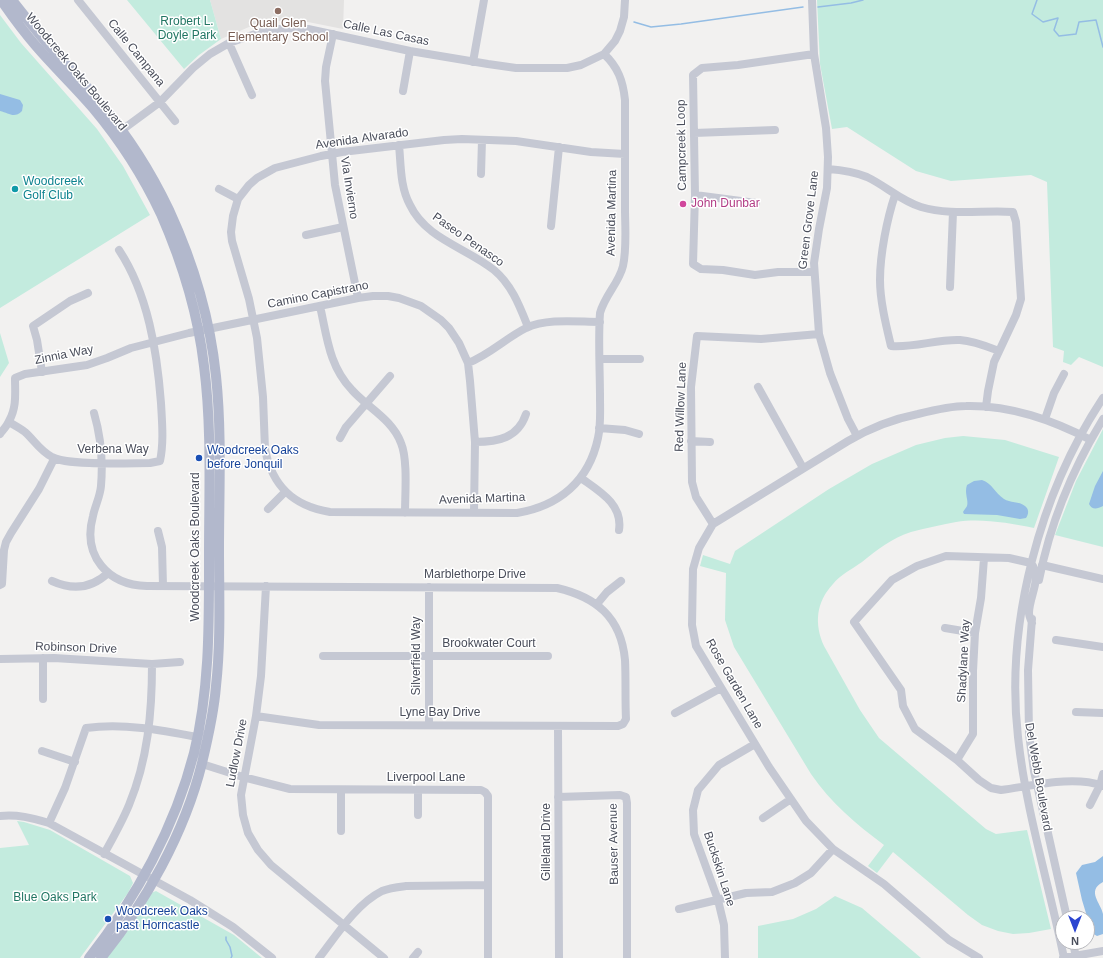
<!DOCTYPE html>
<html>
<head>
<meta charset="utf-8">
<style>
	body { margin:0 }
	#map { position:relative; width:1103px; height:958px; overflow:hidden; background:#f2f1f0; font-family:Arial,sans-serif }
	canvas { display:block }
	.north { position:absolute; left:1055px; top:910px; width:40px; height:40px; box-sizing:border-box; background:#fff; border:1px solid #b7b8bd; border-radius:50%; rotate:180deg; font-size:11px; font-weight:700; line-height:16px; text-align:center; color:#4a4e5b }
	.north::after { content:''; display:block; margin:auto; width:14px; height:18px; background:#2b45d1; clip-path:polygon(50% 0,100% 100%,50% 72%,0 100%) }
</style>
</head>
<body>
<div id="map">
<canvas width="1103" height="958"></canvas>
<div class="north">N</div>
</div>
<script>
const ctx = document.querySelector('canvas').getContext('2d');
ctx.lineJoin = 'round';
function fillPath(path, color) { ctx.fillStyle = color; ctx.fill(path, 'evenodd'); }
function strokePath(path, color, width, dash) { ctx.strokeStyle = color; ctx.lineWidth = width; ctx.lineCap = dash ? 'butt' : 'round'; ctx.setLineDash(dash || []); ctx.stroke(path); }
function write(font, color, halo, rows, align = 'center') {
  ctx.font = font + ' Arial,sans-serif'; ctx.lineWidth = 3; ctx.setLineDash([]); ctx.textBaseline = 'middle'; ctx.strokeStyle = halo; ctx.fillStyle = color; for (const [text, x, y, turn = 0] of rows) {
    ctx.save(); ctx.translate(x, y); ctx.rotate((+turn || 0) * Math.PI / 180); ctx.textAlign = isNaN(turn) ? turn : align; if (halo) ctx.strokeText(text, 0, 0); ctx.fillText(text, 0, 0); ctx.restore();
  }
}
fillPath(new Path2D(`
	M210,0H344L343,29L308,22L278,21L249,27L221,39Z`), '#e3e2e1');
fillPath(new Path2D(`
	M127,0H210L221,39L199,55L184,69Z
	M817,0H1103V367L1079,357L1071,365L1063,362L1064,351L1053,347L1047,182L1031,175L951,181L916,171L847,127L832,129L820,64Z
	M0,15L21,43L97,129L123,166L150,215L0,308Z
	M0,333L9,363L0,377Z
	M1103,429V547L1055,535L1076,481Z
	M963,436L1005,440L1059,457L1034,528C1009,523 981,518 956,522C941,525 925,528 911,532C892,538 877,550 862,562C852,569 840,575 833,584C816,602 814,624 824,646L860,710L879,738L986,829L996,834L1027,830L1051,929L1029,933L1013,934L998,931L982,925L968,915L893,852L877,873L868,866L884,845C856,824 831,803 811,774L734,647L725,620L726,573L700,566L703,555L730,564L735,551L829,489L872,464L916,445L945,438Z
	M17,821L24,822L50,830L130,876L133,883L128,893L80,958H0V848L29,845Z
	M156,891L234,935L262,958H105L151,893Z
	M835,896L862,908L921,958H758V926L793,919L816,909Z`), '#c3ebde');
fillPath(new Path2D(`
	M0,94L20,100L23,105L22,111C14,119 9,113 0,111Z
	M1103,471V506C1097,509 1092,510 1089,504L1095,486Z
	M982,480C992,483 995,493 1004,499C1010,503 1019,501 1025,506C1029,509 1029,514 1026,518L1020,519L997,515L964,514L963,512C964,510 966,508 967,506C969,501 964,493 967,485L974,481Z
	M1103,856V882C1086,891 1101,903 1103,914C1103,921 1103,928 1103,934L1097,936L1092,933L1082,900L1076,873L1082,865L1095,862Z`), '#94bde4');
strokePath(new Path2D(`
	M1037,0L1032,14L1043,22L1058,18L1054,30L1059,36L1076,34L1079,22L1096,20L1103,47
	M818,7L851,3L863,0
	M634,22L651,27L681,24L803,7
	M226,937V940L230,947L232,956L231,958`), '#94bde4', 1.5);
strokePath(new Path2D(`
	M78,0L175,121
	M812,0L814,54L826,128L828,157L827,188L819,229L814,263L819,334L830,373L848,419L857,436
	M333,34L326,67L325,81L335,185L358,298
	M229,43L252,95
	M604,54C618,67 623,81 625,100C625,136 625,172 625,208C625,227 627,248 623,266C619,283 605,295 600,313C598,341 600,370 600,398C600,411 601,425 598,438C589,481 559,506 517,513L330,512C293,506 272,486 265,449L263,397L257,338L249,299L232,241L231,232L233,216L238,199L249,185L257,178L275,168L321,156L342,152L444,140L462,139L516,141L591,152L625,154
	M473,62L484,0
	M403,91L410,51
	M122,130L160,102L193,68L210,54L229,43L261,32L286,28L308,29L410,51L488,64L516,68H567L581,65L604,54L615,41L620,31L624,17L625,0
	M694,133L775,130
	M399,145C401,165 400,187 410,205C426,239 467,248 494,270C512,285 520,307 528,327
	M828,169C842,170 855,172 867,177C886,186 901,201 921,207C951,216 982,210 1013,212L1016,222L1021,299L1016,315L994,362L988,391L986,407
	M481,174L482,140
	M219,189L238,199
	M695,195L756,203
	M895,195C887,219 880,254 880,280C880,301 886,325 891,346C914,348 937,339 960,340C974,341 986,346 999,351
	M551,226L559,147
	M306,235L343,227
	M814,272H778L755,275L723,270L701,269L693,264L695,195L693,75L702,68L738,65L814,54
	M950,287L953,212
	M320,306C327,337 329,366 352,390C368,408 392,419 401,443C408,460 405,494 405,513
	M600,359H640
	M468,363C489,355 506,338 526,328C548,318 577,322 600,322
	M42,372L37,340L33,326L70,301L88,293
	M758,387L803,468
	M94,413C101,437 103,462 101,486C100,497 95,506 93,516C82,556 108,585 147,586L557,588C596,597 621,617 625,660C626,680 625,700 626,719L623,724L618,726L319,725L256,716
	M1045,419L1054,393L1064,374
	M9,422C14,425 20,428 25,432C34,440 40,451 52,457C67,466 130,463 150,463L160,461C164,442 162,422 161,403C157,351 148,294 119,250
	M599,428L625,430L639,434
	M0,434C3,430 7,426 9,421C17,407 15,393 15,378L25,374L87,365L107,358L131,348L189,333L358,298L373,296H388L399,298L421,306L441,320L449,328L459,343L468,363L470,381L475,442L474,513
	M340,438L346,427L390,376
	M691,441L710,442
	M475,442C498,442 518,438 526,414
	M581,478C599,491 623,504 619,530
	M268,509L285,492
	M713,524L696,497L692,482L691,387L697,336L761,339L819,334
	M158,531L162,547L163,586
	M1042,565L1103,579
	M1039,580C1050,524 1073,468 1103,419
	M52,581C72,590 91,589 108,573
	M0,585L2,584L4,550L6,542L11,533L39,489L54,459
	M266,586L261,676L256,716L241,795L243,815L248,833L258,850L271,865L384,958
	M429,587V725
	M597,604L607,592L621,581
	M1032,619L1028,670L1029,734L1034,771L1067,918
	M1032,623C1031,620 1029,616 1029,613C1029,596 1043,578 1031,563L1009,558L946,556L917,566L892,580L854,622L901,690L903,706L915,729L957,760L979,780L991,788L1001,790C1032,786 1074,775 1103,786
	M945,628L975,633
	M1056,640L1103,647
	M323,656H548
	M0,659L54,658L152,664L180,662
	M43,699V658
	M1076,712L1103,713
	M675,713L721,688
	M558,726L559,958
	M42,751L75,762
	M957,760L973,734V671L975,633L981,598L984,558
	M202,764L243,777L290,789L481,790L485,792L488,796V958
	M341,790V831
	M418,790V815
	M558,797L620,795L626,797L627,803V958
	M1090,805L1100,785L1103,774
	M0,816C17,814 32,818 49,823L190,900L233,927L272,958
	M763,818L791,799
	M49,823L65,788L86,728C123,723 161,730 197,737
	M104,854C113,838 122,822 129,805C148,759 152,712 152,664
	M679,909L746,893L772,892L795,883L811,873L833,849
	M1073,942L1076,958
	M319,958C336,936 356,904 382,891C389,888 398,887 406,886L488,885
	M413,958L418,952
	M725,958L724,925L718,900L694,834L693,810L698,790L719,765L755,744
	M979,958L949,940L884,884L833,849L806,821L769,767L696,646L692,625L693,569L699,548L713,524L848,441C870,428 893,419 918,414C934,410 950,406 966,406C1011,405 1052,420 1091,440
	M1063,958L1103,951
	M1064,958C1049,884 1026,812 1018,737C1005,623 1040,493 1103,398`), '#c5c8d3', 8);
strokePath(new Path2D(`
	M1,0C12,16 23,31 36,46C54,67 75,87 93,108C119,139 144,178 161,214C182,262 198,314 204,366C212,428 209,492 209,555C209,622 210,688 194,753C175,827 136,898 89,958
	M12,0C23,14 34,28 45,41C63,62 84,82 101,104C128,136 151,172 169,210C193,262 210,318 216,376C222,434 219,492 219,549C219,595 221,641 216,686C214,712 208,738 202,763C185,832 145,904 101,958`), '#b2b8cc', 10);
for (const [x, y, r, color] of [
	[278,11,4,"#8d6e63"],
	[15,189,4,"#0f9aa8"],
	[683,204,4,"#d1479c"],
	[199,458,4,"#1a4fb4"],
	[108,919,4,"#1a4fb4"]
]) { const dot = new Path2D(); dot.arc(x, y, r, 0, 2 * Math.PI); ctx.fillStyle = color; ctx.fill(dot); strokePath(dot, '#fff', 1.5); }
write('12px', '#217663', '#fff', [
	["Rrobert L.",187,22],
	["Doyle Park",187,36],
	["Blue Oaks Park",55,898]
]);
write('12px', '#785e54', '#fff', [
	["Quail Glen",278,24],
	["Elementary School",278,38]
]);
write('12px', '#4a4e5b', '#fff', [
	["Calle Las Casas",386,33,12],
	["Calle Campana",136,53,51],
	["Woodcreek Oaks Boulevard",76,72,50],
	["Avenida Alvarado",362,139,-8],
	["Campcreek Loop",682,145,-91],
	["Via Invierno",349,188,81],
	["Avenida Martina",612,213,-89],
	["Green Grove Lane",809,220,-83],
	["Paseo Penasco",468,240,35],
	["Camino Capistrano",318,295,-11],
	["Zinnia Way",64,355,-11],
	["Red Willow Lane",681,407,-88],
	["Verbena Way",113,450],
	["Avenida Martina",482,499,-2],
	["Woodcreek Oaks Boulevard",196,547,-90],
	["Marblethorpe Drive",475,575],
	["Brookwater Court",489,644],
	["Robinson Drive",76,648,2],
	["Silverfield Way",417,656,-90],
	["Shadylane Way",964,661,-87],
	["Rose Garden Lane",734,684,60],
	["Lyne Bay Drive",440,713],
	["Ludlow Drive",237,753,-79],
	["Del Webb Boulevard",1038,777,80],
	["Liverpool Lane",426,778],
	["Gilleland Drive",547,842,-90],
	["Bauser Avenue",614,844,-91],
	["Buckskin Lane",719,869,72]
]);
write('12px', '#0d838f', '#fff', [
	["Woodcreek",23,182],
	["Golf Club",23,196]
], 'left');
write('12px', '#b23c85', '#fff', [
	["John Dunbar",691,204]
], 'left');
write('12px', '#164399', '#fff', [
	["Woodcreek Oaks",207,451],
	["before Jonquil",207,465],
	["Woodcreek Oaks",116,912],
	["past Horncastle",116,926]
], 'left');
</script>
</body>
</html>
